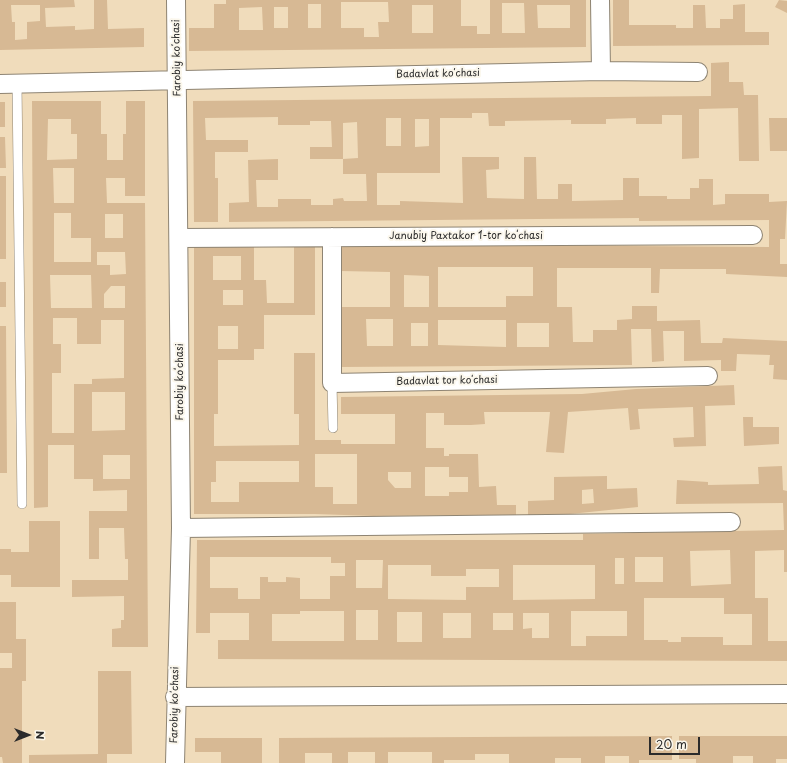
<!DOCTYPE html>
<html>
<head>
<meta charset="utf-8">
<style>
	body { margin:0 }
	#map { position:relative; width:787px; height:763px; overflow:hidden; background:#f0dcbb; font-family:"Playpen Sans",sans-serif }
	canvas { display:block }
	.north { position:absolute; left:8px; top:715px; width:40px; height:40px; -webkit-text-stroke:3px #fbf7ec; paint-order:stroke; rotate:90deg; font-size:11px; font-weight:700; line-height:16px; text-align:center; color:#2b2b2b }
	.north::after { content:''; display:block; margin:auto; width:14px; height:18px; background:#2b2b2b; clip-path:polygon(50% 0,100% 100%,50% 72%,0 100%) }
	.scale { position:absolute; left:649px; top:737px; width:51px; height:18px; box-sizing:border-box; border:2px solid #2b2b2b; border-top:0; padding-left:5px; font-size:12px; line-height:14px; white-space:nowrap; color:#2b2b2b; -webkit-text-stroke:3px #fbf7ec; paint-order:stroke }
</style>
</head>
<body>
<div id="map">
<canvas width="787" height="763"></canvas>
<div class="north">N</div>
<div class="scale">20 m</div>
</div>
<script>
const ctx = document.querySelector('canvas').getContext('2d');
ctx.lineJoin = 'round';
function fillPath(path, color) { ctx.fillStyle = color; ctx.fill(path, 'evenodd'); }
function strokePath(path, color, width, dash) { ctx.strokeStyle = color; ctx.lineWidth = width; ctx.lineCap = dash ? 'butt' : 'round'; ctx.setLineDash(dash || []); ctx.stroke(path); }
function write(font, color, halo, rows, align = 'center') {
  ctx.font = font + ' "Playpen Sans",sans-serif'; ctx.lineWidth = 4; ctx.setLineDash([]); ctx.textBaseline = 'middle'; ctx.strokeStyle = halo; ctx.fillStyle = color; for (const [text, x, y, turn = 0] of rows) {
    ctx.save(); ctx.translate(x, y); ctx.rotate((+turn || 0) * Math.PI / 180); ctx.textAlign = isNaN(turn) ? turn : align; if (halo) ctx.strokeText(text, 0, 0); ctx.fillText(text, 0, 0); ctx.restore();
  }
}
fillPath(new Path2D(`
	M0,0H74L75,7L45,8L46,27L75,26V30L94,29V0H107L108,29L144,28V47L0,50ZM11,5H40V21L27,22V39L15,40V22H12Z
	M226,0H461V26H477V34H490V0H586V47L189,51V28H214V4H226ZM341,2H388L389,22H378L379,37H364V28H341ZM502,3H524L525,33H502ZM308,4H321V28H308ZM412,5H433V33H412ZM537,5H570V28H538ZM262,7L263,30H239V8ZM274,7H288V28H274Z
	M613,0H629V25H676V28H693V5H705L706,28H720V19H733V5L745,4V32H769V45L613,46Z
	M779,0L787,1V13L775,7Z
	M729,62V82H743L744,95H758L759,161H739L738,108L699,109V158L682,159V115H662V124H636V118L606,119V124H571V120L505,121V126H489L488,113H472V118H440V173H377V205H400V201L463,203L462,157H499V169L486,170L487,198L524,199V157H536L537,199H558V184H572V201L623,200V178H639V196H667V199H690V188H699V179H713V205L725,204V194H769V202L787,201L785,239H780V264H787V277L726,274V269H660L659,293H651V268H557V307H572L573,342H593V330H617V320L632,319V306H657V321L700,320L701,343H722L723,338L787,341V380L773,379L774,365H769L770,355L737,354L736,371H721V360L684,361V331H663L664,361L652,362L651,329H631L632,365L340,367V307H390V272L340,271V244L769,247V220L639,221V218L229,222V203L249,202L248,160L278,159V180H256L257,207H278V199H311V205H333V199L343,198L344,201H367L366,174H343V159H310V147H332L331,121H310V125H278V117L205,118L206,140H248V152H215V178H218V222H194L193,101L711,96V63ZM386,118H401V146H386ZM415,119H429V146L415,147ZM357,122L358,158L343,159V123ZM438,267H533V296H506V307H438ZM404,275L429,276V307H404ZM366,319H393V346H367ZM438,320H506V347L438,345ZM411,323H428V346H411ZM517,323H549V347H517Z
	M32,101H101V134H107V160H123V134H126V101H145V196H125V178H106L107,203H145L148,647H112V629L121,628V620H124V596L72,597V580H128V559H125L124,528H99V559H89V511H127V490L93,491V479H74V445H48V507L34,508ZM48,119H71V134H77V159L47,160ZM53,168H74V203H54ZM54,213H71V238H91V262H54ZM105,214H123V238H105ZM97,252H125L126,274L110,275V265H97ZM50,275H91L92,308H51ZM111,286H125V308H104V294ZM53,318H77V344H101V320H124V378L92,379V384H74V433H52V373H61V344H53ZM92,392H125V430L92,431ZM103,455H130V479H103Z
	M0,102H5V127H0Z
	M769,118H787V151H770Z
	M0,137H5L6,168H0Z
	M0,176H6V259H0Z
	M194,247H254V280H266L267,303H294V247H315V315H264V349H254V360H218V414H214V446L299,445V414H294V353H315V440H341V444H395V414H341V397L582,394L636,389L734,385L735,405L705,406L706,446L674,447L673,438L694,437L693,407L638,409L640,429L630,430L628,408L568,412L564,453L546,452L550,412H484L485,424L471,425H444V413H426V448H444V456H449V454H478L479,487L496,486L497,505H516V515L373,516L315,514H194ZM213,256H241V280H213ZM223,290H243V305H223ZM218,326H238V349H218ZM315,454H357V504H333V487H315ZM216,461H299V482H239V502H211V482H216ZM425,467H449V477H468V492H449V496H425ZM388,472H411V488H395L388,480Z
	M0,282H6V307H0Z
	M0,326H6L7,473H0Z
	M743,417H753V427H779V444L744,446Z
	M782,466L783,490L787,491V572H784V550L755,551V598H768V641H787V661L218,659V640H249V613H210V633H196L197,540H583V534L784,530L783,503L676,504L677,480L708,482V485L759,484L758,467ZM730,550L731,584L691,586L690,551ZM210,557H331V563H345V576H330V599H300V578L286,577V582H268V577H260V599H238V588H210ZM635,557H663V582H635ZM615,558H624V584H615ZM356,560H383L382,588H356ZM388,565H431V576H466V569H499V587H466V600L388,599ZM513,565H595V599L513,600ZM644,598H724V614H752V645H723V637H681V642H668V640H644ZM356,610H378V640H356ZM300,611H344V641H272V614H300ZM571,611H627V636H586V646H571ZM397,612H422V642H397ZM443,613H471V638H443ZM493,613H513V630H493ZM523,613H549V638H532V628L523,629Z
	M607,476V489L637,488L638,507L570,514L528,515V501L554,500V477ZM593,489L594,503L582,504V490Z
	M29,521H60V587H11V575H0V549H11V552H29Z
	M0,602H16V639H26V681H22V763H3L2,757H0V668H12V653H0Z
	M98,671H131L132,754H107V763H29V755L98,754Z
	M672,736V760H639V763H629V756H605V763H581V758H555V763H509V754H475V760H444V763H432V752H388V763H375V752H348V763H332V753H305V763H279V738Z
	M679,736H787V759H776V763H753V756H733V763H696V759H679Z
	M195,738H262V763H221V752H195Z`), '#d7b994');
const service = new Path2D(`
	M17,83L22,504
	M332,383L333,428`);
const minor = new Path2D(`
	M600,0L601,71
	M0,84L601,71L698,72
	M332,237V383L708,376
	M179,238L753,235
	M181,528L731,522
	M175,697L787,694
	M175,763L181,528L176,0`);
strokePath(service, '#8e8473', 10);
strokePath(minor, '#8e8473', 20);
strokePath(service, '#fff', 9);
strokePath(minor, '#fff', 18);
write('10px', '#2b2b2b', '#fbf7ec', [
	["Farobiy koʻchasi",177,58,-91],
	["Badavlat koʻchasi",438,74,-1],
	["Janubiy Paxtakor 1-tor koʻchasi",466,236],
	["Badavlat tor koʻchasi",447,381,-1],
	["Farobiy koʻchasi",180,382,-90],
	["Farobiy koʻchasi",175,705,-89]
]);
</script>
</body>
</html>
